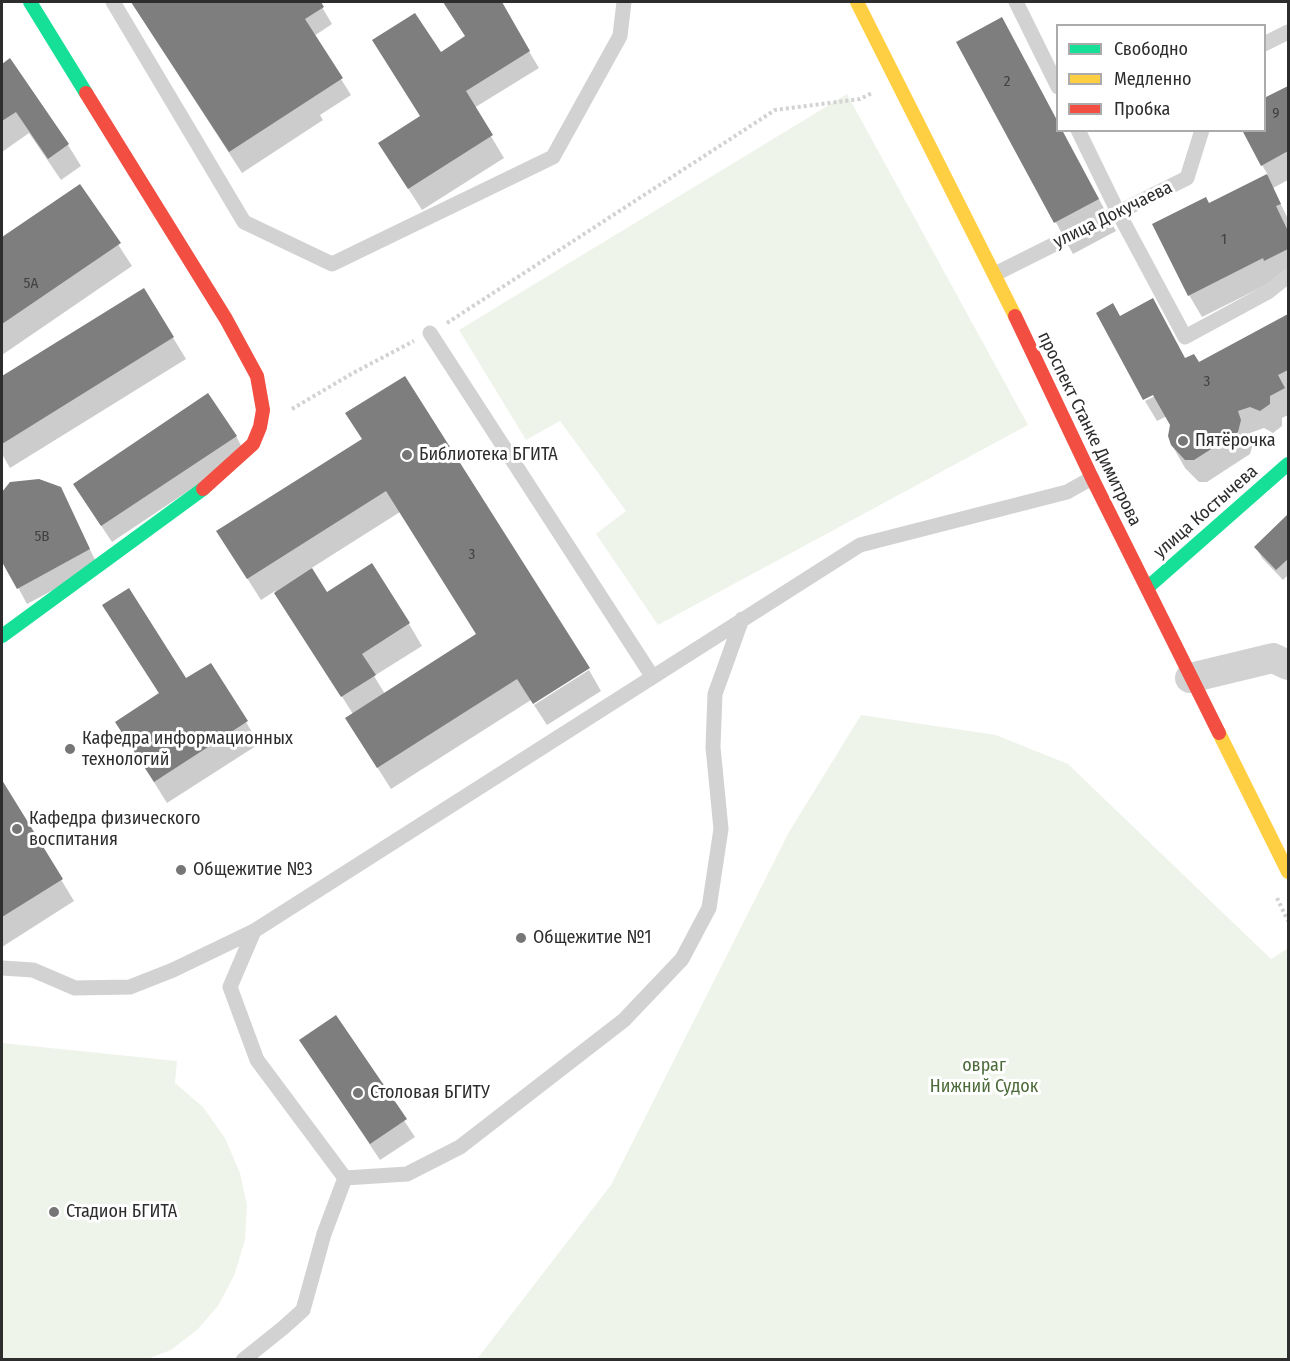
<!DOCTYPE html>
<html>
<head>
<meta charset="utf-8">
<style>
	body { margin:0 }
	#map { position:relative; width:1290px; height:1361px; overflow:hidden; background:#fff; font-family:"Fira Sans Condensed",sans-serif }
	canvas { display:block }
	.frame { position:absolute; inset:0; border:3px solid #2d2d2d; pointer-events:none }
	.legend { position:absolute; left:1056px; top:24px; width:210px; height:108px; box-sizing:border-box; background:#fff; border:2px solid #ababab; margin:0; padding:8px 10px; list-style:none; font-size:18px; color:#2d2d2d }
	.legend li { display:flex; align-items:center; gap:12px; height:30px }
	.legend b { width:30px; border:2px solid #ababab }
</style>
</head>
<body>
<div id="map">
<canvas width="1290" height="1361"></canvas>
<div class="frame"></div>
<ul class="legend">
<li><b style="height:8px;background:#16e098"></b>Свободно</li>
<li><b style="height:8px;background:#ffcf43"></b>Медленно</li>
<li><b style="height:8px;background:#f24e42"></b>Пробка</li>
</ul>
</div>
<script>
const ctx = document.querySelector('canvas').getContext('2d');
ctx.lineJoin = 'round';
function fillPath(path, color) { ctx.fillStyle = color; ctx.fill(path, 'evenodd'); }
function strokePath(path, color, width, dash) { ctx.strokeStyle = color; ctx.lineWidth = width; ctx.lineCap = dash ? 'butt' : 'round'; ctx.setLineDash(dash || []); ctx.stroke(path); }
function write(font, color, halo, rows, align = 'center') {
  ctx.font = font + ' "Fira Sans Condensed",sans-serif'; ctx.lineWidth = 6; ctx.setLineDash([]); ctx.textBaseline = 'middle'; ctx.strokeStyle = halo; ctx.fillStyle = color; for (const [text, x, y, turn = 0] of rows) {
    ctx.save(); ctx.translate(x, y); ctx.rotate((+turn || 0) * Math.PI / 180); ctx.textAlign = isNaN(turn) ? turn : align; if (halo) ctx.strokeText(text, 0, 0); ctx.fillText(text, 0, 0); ctx.restore();
  }
}
fillPath(new Path2D(`
	M847,94L1028,425L658,625L596,534L626,511L560,421L526,440L459,330Z
	M861,715L996,735L1068,764L1271,959L1288,948V1359H477L611,1185L789,832Z
	M2,1043L177,1061L175,1083L203,1107L225,1138L240,1173L247,1205L245,1240L234,1276L218,1306L197,1330L171,1350L147,1359H2Z`), '#eff4eb');
fillPath(new Path2D(`
	M131,2H319L332,24L314,36L351,95L320,115L323,120L242,173Z
	M443,2H499L539,68L474,108L504,158L422,210L393,165L466,37Z
	M958,42L1058,130H1062L1116,231L1073,254Z
	M10,60L68,145L81,166L61,180L29,133L2,152V65Z
	M1288,87V180L1273,188L1288,219V277L1276,280L1202,317L1189,295L1209,205L1268,175L1262,165L1264,100Z
	M80,186L132,266L2,355V239Z
	M144,290L186,359L10,468L2,454V377Z
	M1288,315V415L1282,418V426L1273,433L1264,428L1250,433L1253,444L1250,454L1207,482H1199L1185,468L1172,445L1171,425L1167,416L1157,421L1145,401L1161,393L1120,317L1185,360L1199,364Z
	M236,436L245,453L112,542L84,500Z
	M363,440L531,700L391,789L360,740L353,714L275,591L261,600L231,553ZM400,512L478,635L385,694L374,676L422,646L409,624L371,565L327,594L310,569Z
	M11,483L60,488L98,566L27,604L2,558V494Z
	M1288,516V575L1283,580L1262,558L1256,547Z
	M117,628L186,681L246,722L259,744L167,803L130,744L160,695Z
	M589,670L601,691L547,725L534,705Z
	M2,782L74,901L2,947Z
	M335,1017L415,1137L380,1160L301,1041Z`), '#0003');
fillPath(new Path2D(`
	M131,2H321L324,7L305,19L343,78L229,152Z
	M443,2H502L530,51L466,91L493,135L408,189L378,143L420,116L372,40L415,13L441,52L465,36Z
	M1002,17L1058,122V130H1062L1099,199L1054,223L956,42Z
	M10,58L69,144L48,159L16,112L2,121V64Z
	M1288,86V151L1261,166L1242,130H1264V98Z
	M1267,174L1281,204L1276,206L1288,231V249L1264,261L1263,258L1188,296L1152,224L1206,197L1209,203Z
	M80,184L121,243L2,324V237Z
	M144,288L174,337L2,444V376Z
	M1153,298L1185,358L1194,354L1199,362L1288,314V370L1278,375L1285,388L1270,396V404L1260,411L1250,407L1238,411L1241,420L1238,432L1194,460H1185L1171,445L1168,436L1170,425L1153,395L1143,400L1096,313L1113,303L1120,316Z
	M405,376L590,668L533,704L517,679L377,768L345,718L476,634L386,491L247,579L216,531L362,439L345,413Z
	M208,393L237,436L101,526L73,484Z
	M39,479L61,487L90,549L17,589L2,562V492L10,482Z
	M1288,514V559L1276,570L1254,547Z
	M372,563L410,623L362,654L376,675L341,697L274,593L312,568L327,592Z
	M129,588L186,678L211,663L248,721L154,782L115,722L159,693L102,605Z
	M2,780L63,879L2,917Z
	M336,1015L407,1119L370,1144L299,1040Z`), '#7e7e7e');
strokePath(new Path2D(`
	M447,323L775,110L860,99L872,93
	M292,409L353,373L414,341
	M1277,898L1288,921`), '#d2d2d2', 4, [3, 3]);
strokePath(new Path2D(`
	M113,2L244,222L332,264L553,157L620,36L624,2
	M1016,2L1058,87
	M1264,44L1288,32
	M1078,130L1118,212L1185,337L1268,292L1288,276
	M995,274L1187,178L1202,130
	M430,333L652,676
	M742,619L715,694L713,747L721,829L709,908L682,959L624,1020L460,1147L407,1174L345,1178L257,1060L230,987L254,931L860,545L1067,492L1092,478
	M2,968L33,970L75,988L130,987L173,970L254,931
	M243,1360L283,1328L303,1310L324,1234L345,1178`), '#d2d2d2', 15);
strokePath(new Path2D(`
	M1190,678L1273,658L1288,665`), '#d2d2d2', 30);
strokePath(new Path2D(`
	M30,2L86,93
	M1147,588L1288,464
	M2,636L203,489`), '#16e098', 14);
strokePath(new Path2D(`
	M857,2L1015,316
	M1219,733L1288,872`), '#ffcf43', 14);
strokePath(new Path2D(`
	M86,93L226,319L257,376L263,410L260,427L253,444L203,489
	M1015,316L1092,478L1219,733`), '#f24e42', 14);
for (const [x, y, r, color] of [
	[1183,441,6,"#767676"],
	[407,455,6,"#767676"],
	[70,749,6,"#767676"],
	[17,829,6,"#767676"],
	[181,870,6,"#767676"],
	[521,938,6,"#767676"],
	[358,1093,6,"#767676"],
	[54,1212,6,"#767676"]
]) { const dot = new Path2D(); dot.arc(x, y, r, 0, 2 * Math.PI); ctx.fillStyle = color; ctx.fill(dot); strokePath(dot, '#fff', 2); }
write('15px', '#414141', null, [
	["2",1007,82],
	["9",1276,114],
	["1",1224,240],
	["5А",31,284],
	["3",1207,382],
	["5В",42,537],
	["3",472,555]
]);
write('18px', '#2d2d2d', '#fff', [
	["улица Докучаева",1113,215,-26],
	["проспект Станке Димитрова",1089,429,64],
	["улица Костычева",1206,512,-41]
]);
write('18px', '#2d2d2d', '#fff', [
	["Пятёрочка",1195,441],
	["Библиотека БГИТА",419,455],
	["Кафедра информационных",82,739],
	["технологий",82,760],
	["Кафедра физического",29,819],
	["воспитания",29,840],
	["Общежитие №3",193,870],
	["Общежитие №1",533,938],
	["Столовая БГИТУ",370,1093],
	["Стадион БГИТА",66,1212]
], 'left');
write('18px', '#4c6a39', '#fff', [
	["овраг",984,1066],
	["Нижний Судок",984,1087]
]);
</script>
</body>
</html>
